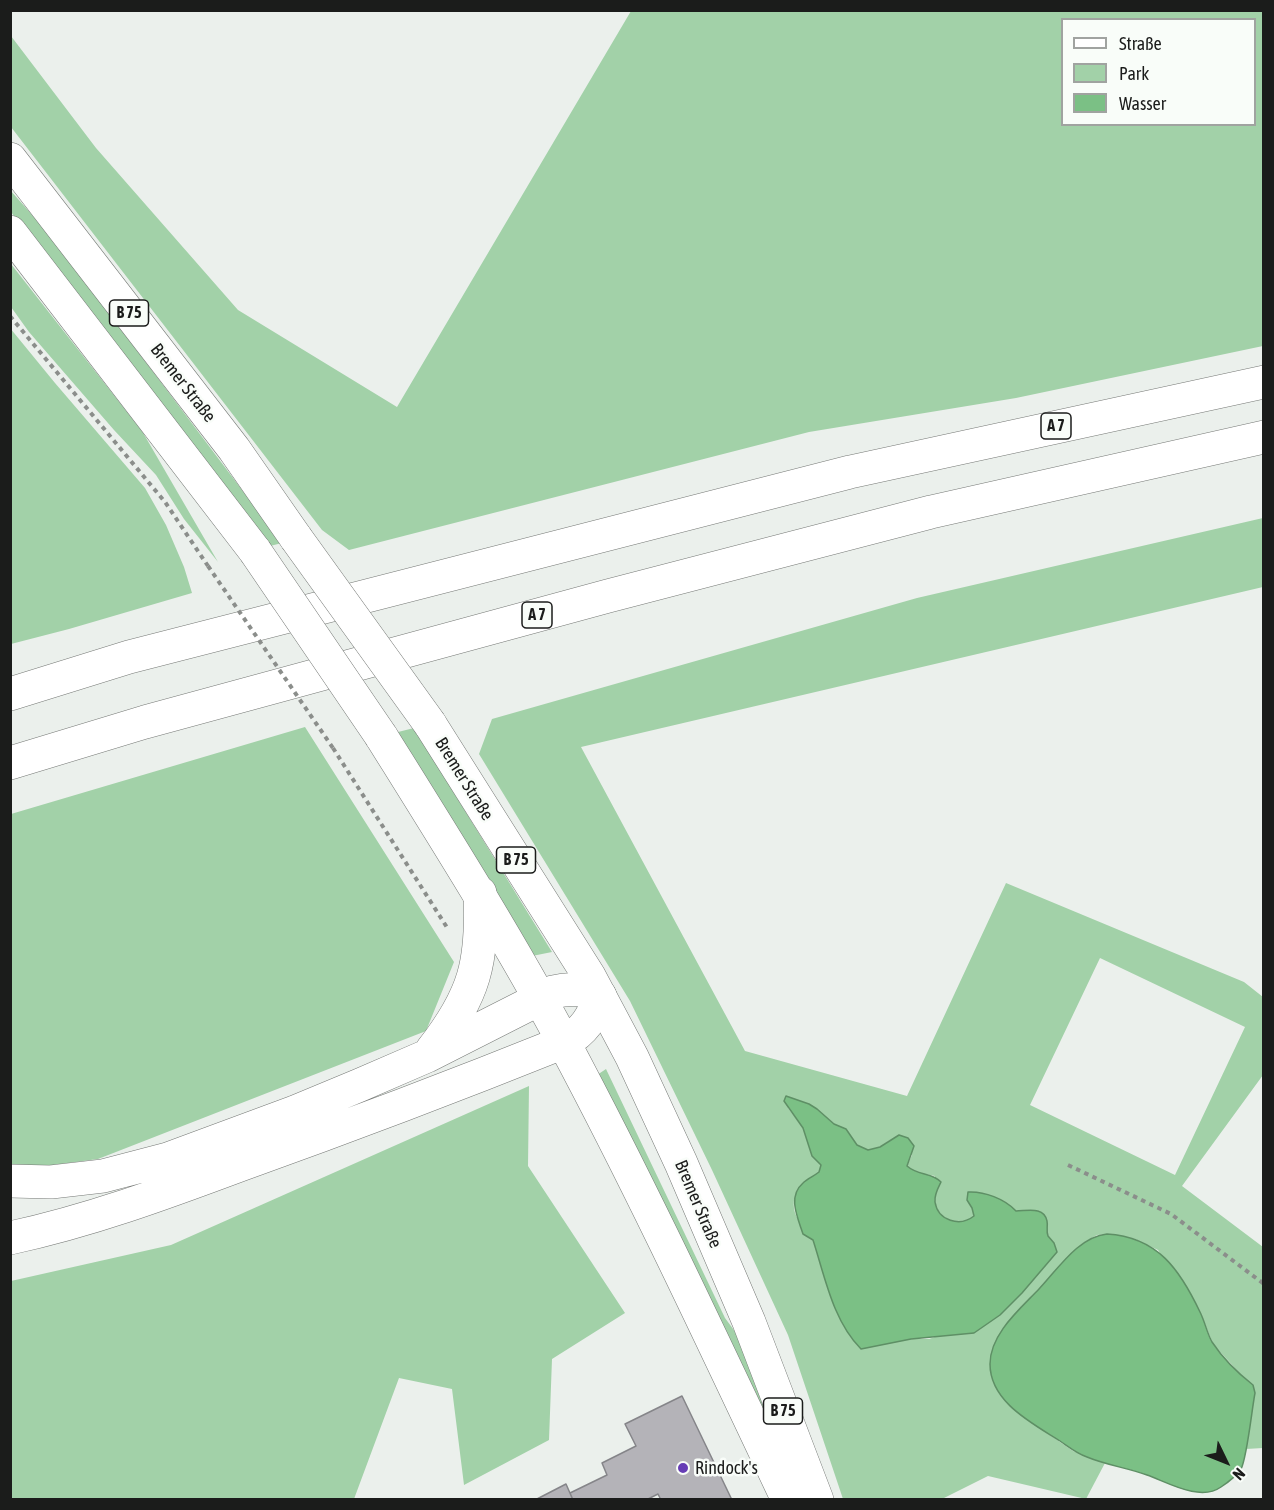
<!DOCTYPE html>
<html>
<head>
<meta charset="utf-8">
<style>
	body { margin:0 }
	#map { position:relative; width:1274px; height:1510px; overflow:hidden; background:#ebf0ec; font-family:"Asap Condensed",sans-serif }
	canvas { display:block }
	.frame { position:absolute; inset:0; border:12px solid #1b1c1b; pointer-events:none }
	.legend { position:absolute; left:1061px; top:18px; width:195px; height:108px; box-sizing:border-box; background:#f9fdf9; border:2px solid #a0a3a0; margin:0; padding:8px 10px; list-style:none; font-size:18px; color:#1b1c1b }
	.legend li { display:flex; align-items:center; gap:12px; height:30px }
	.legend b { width:30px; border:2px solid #a0a3a0 }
	.north { position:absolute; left:1196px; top:1432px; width:60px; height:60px; -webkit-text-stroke:4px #f9fdf9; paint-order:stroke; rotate:133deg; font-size:16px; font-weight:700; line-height:24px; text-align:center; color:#1b1c1b }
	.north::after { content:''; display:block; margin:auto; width:21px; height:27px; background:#1b1c1b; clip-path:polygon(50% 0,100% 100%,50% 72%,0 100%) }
</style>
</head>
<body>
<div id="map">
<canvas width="1274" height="1510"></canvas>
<div class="frame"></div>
<ul class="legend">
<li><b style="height:8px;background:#fff"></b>Straße</li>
<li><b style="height:16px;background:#a2d1a8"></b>Park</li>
<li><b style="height:16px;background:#7bc085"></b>Wasser</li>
</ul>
<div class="north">N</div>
</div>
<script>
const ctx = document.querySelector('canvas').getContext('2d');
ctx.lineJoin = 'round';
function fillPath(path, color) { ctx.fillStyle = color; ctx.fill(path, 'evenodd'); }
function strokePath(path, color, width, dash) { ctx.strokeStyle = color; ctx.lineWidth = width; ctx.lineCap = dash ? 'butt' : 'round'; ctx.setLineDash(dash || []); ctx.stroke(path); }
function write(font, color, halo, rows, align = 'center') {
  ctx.font = font + ' "Asap Condensed",sans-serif'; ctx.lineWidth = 5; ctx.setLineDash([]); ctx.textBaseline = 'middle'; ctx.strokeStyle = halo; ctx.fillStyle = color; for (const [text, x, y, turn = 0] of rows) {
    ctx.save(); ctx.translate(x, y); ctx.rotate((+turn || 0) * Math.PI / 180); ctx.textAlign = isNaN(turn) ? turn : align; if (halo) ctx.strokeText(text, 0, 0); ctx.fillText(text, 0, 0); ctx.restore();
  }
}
fillPath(new Path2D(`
	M631,11H1263V346L1016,398L809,432L349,550L322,530L11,127V36L96,148L238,310L397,407ZM1062,20H1254V124H1062Z
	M10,190L50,235L282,543L270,546L11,212Z
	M11,264L142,431L218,562L184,519L156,475L114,430L29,332L11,307Z
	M10,328L55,383L145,488L166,525L184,567L192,593L69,629L11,644Z
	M1263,518V587L581,747L745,1051L907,1096L1006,883L1244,982L1263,997V1075L1182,1186L1263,1247V1448L1246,1449L1255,1393L1253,1385L1245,1379L1213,1344L1201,1314L1158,1250L1135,1239L1107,1234L1097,1235L1083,1243L1019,1310L1021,1415L1073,1451L1105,1463L1086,1499L988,1476L942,1499H843L788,1335L712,1170L630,1001L479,754L492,719L917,598ZM1100,958L1245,1027L1175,1175L1030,1105ZM788,1108L817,1109L834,1124L846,1129L857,1145L868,1150L880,1147L890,1140L912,1155L907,1166L914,1172L935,1176C935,1185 933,1197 936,1205C941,1222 960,1226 974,1217L972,1208L967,1200C987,1200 1001,1196 1016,1211L1037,1210L1048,1236L1054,1243L1057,1252L1022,1293L1000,1315L929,1339H911L861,1349C830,1318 831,1277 813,1240C807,1229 795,1220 794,1208C792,1189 807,1182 819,1172L821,1165L812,1156L803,1128Z
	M305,727L454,962L426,1031L98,1159L31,1168L11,1165V814Z
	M414,728L552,952L532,956L398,732Z
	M606,1069L725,1318L739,1337L768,1406L761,1410L597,1075Z
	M529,1086L528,1166L625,1313L552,1359L549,1440L464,1485L452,1389L399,1378L354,1499H11V1281L171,1245Z`), '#a2d1a8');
const water = new Path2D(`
	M786,1096L809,1104L817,1109L834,1124L846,1129L857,1145L868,1150L880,1147L899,1135L908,1138L914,1146L907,1166C918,1176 932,1172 941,1182C938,1188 934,1195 935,1202C938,1221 960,1227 974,1216L972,1208L967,1200L968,1192C984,1191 1005,1199 1016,1211C1027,1211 1044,1206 1047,1221C1048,1226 1046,1231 1048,1236L1054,1243L1057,1252L1022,1293L1000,1315L974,1333L911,1339L861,1349C833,1321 825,1277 813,1240L803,1234C798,1218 787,1197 803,1183C807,1179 814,1176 819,1172L821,1165L812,1156L803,1128L784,1101Z
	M1107,1234C1158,1237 1180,1270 1200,1312C1205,1322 1207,1333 1212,1342C1222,1357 1239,1374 1253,1385L1255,1393C1252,1408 1247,1458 1241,1469C1237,1475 1227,1483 1221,1487C1200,1502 1167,1482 1147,1475C1128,1468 1106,1465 1087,1457C1076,1453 1069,1447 1060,1441C1032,1423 990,1402 990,1364C990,1334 1020,1309 1039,1289C1058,1269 1078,1237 1107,1234Z`);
fillPath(water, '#7bc085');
strokePath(water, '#5e8f65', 1.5);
const building = new Path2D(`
	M682,1396L732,1500H661L658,1494L646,1500H573L570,1493L607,1475L602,1463L636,1446L625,1424Z
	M566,1484L573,1500H535Z`);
fillPath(building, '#b4b3b8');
strokePath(building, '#858589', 1.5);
const primary = new Path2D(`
	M10,159L234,449L296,538
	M10,232L255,551
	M430,724L589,976L632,1057L681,1163L749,1322L817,1500
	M381,736C444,837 508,938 564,1043C644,1193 715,1346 788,1500`);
const highway = new Path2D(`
	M10,694L129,657L850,472L1264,382
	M10,763L145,722L608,596L931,512L1264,437
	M432,1050C475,995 483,962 480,893
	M10,1181L51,1182L103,1176L168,1159L295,1112L360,1085L427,1056L553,992C569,988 585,988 600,996C593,1017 584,1032 564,1042C457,1085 349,1126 240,1165C165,1193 89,1221 10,1238`);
strokePath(primary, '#767976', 34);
strokePath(highway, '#767976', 34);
strokePath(new Path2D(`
	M10,316L165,502L208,566
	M333,748L448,929
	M1068,1165L1171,1214L1264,1284`), '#8b8e8b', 4, [4.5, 4.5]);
strokePath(primary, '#fff', 33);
strokePath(highway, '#fff', 33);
const primaryBridge = new Path2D(`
	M296,538L430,724
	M255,551L381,736`);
strokePath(primaryBridge, '#767976', 34, []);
strokePath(new Path2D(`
	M208,566L333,748`), '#8b8e8b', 4, [4.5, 4.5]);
strokePath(primaryBridge, '#fff', 33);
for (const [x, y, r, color] of [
	[683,1468,6,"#663db5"]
]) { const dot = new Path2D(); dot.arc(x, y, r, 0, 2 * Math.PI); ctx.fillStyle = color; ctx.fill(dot); strokePath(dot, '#f9fdf9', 2); }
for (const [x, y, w] of [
	[129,313,39],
	[1056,426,30],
	[537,615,30],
	[516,860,39],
	[783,1411,39]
]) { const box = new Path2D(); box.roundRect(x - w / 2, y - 13, w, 26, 4.5); ctx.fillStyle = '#f9fdf9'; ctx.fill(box); strokePath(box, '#1b1c1b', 1.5); }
write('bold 16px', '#1b1c1b', null, [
	["B 75",129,313],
	["A 7",1056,426],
	["A 7",537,615],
	["B 75",516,860],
	["B 75",783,1411]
]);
write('18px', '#1b1c1b', '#f9fdf9', [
	["Bremer Straße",183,383,52],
	["Bremer Straße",464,779,58],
	["Bremer Straße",698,1204,67]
]);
write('18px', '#1b1c1b', '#f9fdf9', [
	["Rindock's",695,1468]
], 'left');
</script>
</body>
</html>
